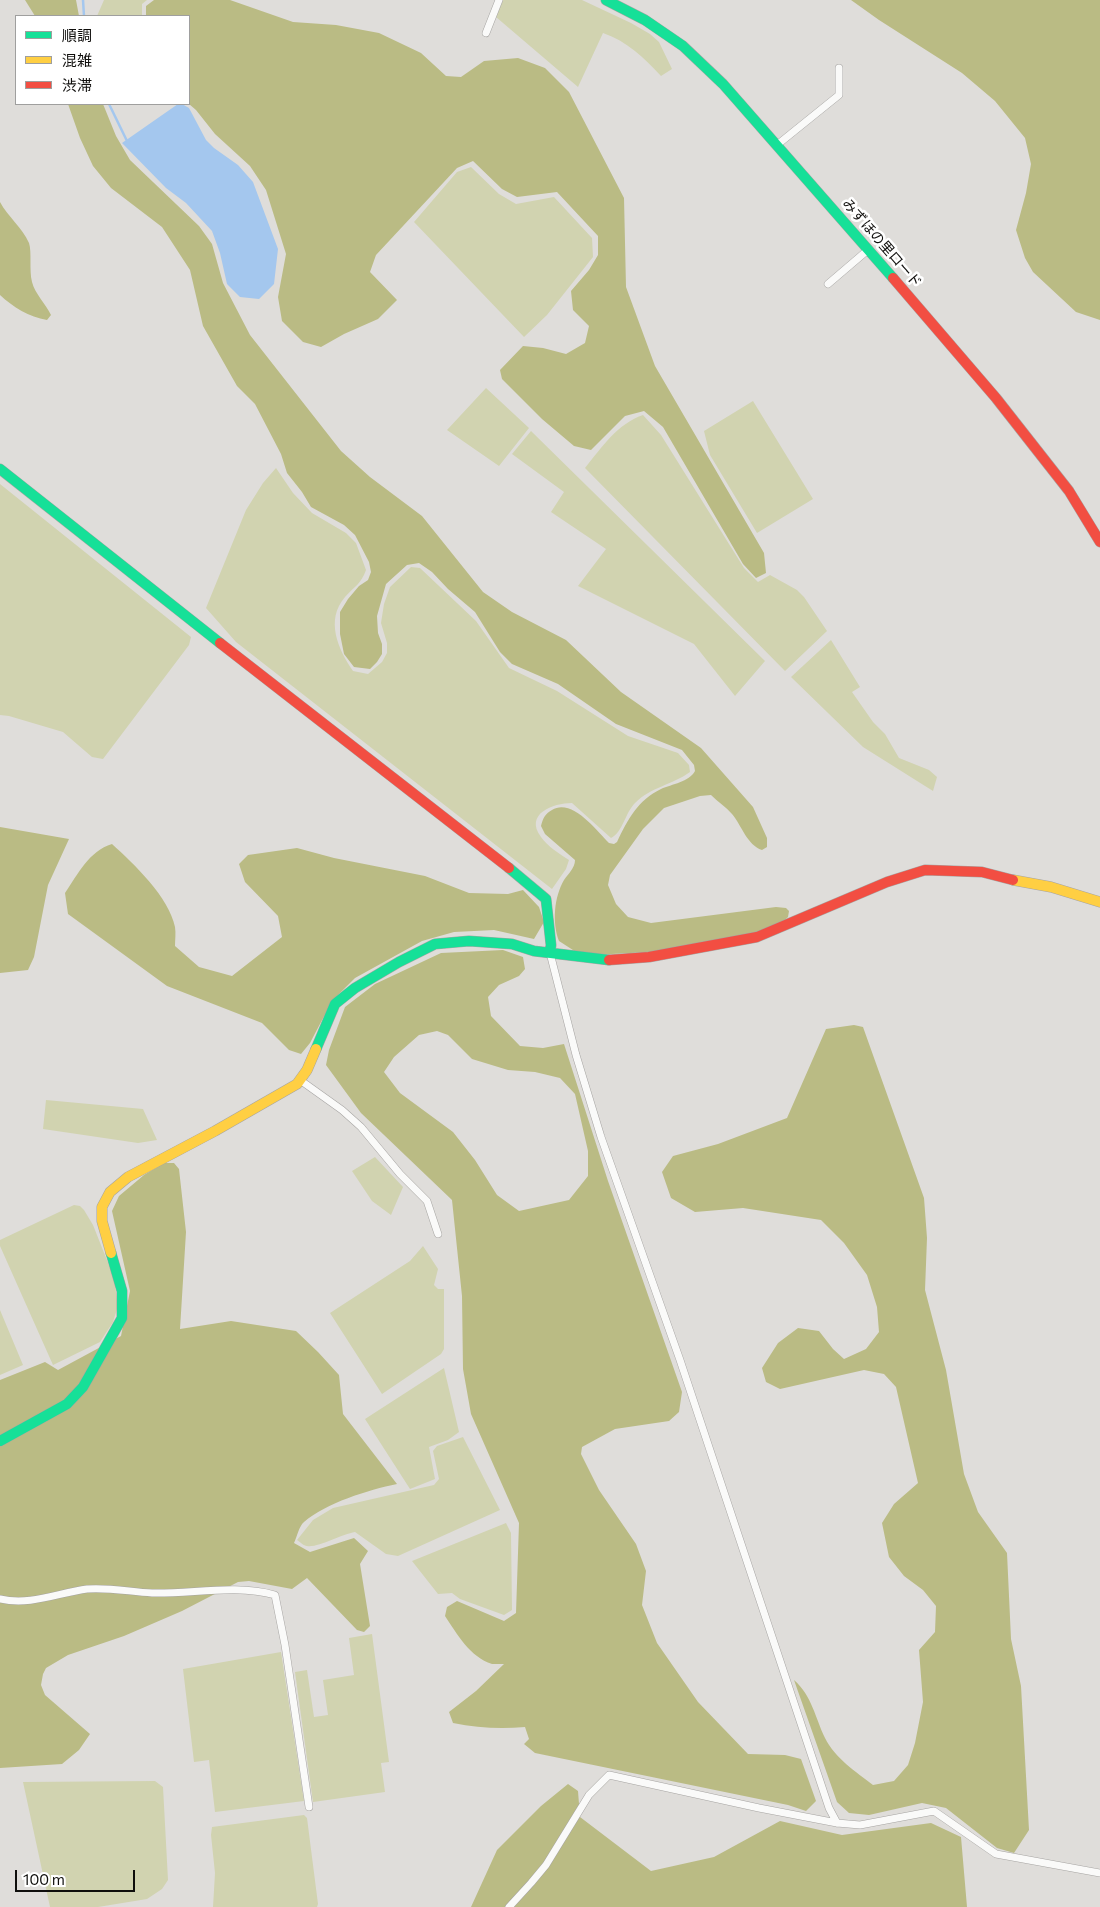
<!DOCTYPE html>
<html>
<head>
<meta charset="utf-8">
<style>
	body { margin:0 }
	#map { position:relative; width:1100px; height:1907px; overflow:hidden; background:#dfddda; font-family:Commissioner,"Noto Sans JP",sans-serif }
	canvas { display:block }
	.legend { position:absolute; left:15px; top:15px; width:175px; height:90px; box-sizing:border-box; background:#fff; border:1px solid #9f9f9e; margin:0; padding:6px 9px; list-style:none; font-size:15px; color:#0f0e0c }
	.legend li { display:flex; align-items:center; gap:10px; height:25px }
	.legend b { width:25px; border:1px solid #9f9f9e }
	.scale { position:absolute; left:15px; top:1870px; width:120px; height:22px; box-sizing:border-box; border:2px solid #0f0e0c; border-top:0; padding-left:6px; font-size:15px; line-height:18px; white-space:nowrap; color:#0f0e0c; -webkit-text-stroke:4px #fff; paint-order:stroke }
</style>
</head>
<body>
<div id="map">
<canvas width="1100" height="1907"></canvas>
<ul class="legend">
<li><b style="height:6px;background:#16e098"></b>順調</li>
<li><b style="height:6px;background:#ffcf43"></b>混雑</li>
<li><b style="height:6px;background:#f24e42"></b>渋滞</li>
</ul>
<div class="scale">100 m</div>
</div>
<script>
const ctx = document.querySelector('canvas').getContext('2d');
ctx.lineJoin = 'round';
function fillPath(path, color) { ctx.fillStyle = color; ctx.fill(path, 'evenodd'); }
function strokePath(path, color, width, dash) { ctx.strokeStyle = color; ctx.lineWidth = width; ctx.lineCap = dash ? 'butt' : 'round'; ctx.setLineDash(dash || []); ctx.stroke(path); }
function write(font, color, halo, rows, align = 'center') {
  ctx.font = font + ' Commissioner,"Noto Sans JP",sans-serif'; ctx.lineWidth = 5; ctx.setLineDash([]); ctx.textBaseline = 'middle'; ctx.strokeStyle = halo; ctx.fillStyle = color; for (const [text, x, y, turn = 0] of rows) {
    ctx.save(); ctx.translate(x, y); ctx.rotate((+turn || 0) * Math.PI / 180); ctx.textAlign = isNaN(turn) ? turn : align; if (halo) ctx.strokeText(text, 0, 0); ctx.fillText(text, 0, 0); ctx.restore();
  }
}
fillPath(new Path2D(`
	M104,0H147L142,4V16H97Z
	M503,0H582L631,23L650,34L659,42L672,69L661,76C644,58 627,41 603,33L578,87L496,17Z
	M471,167L499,194L516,204L554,197L592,238L593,257L547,315L524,337L414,222L457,172Z
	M486,388L529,428L499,466L447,430Z
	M753,401L813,499L757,533L710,455L704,431Z
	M643,415L661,435L744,568L758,582L770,575L797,590L804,597L827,631L785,671L585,468C602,447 617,424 643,415Z
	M531,431L765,661L735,696L694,644L578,586L606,549L551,512L564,492L512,454Z
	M276,468L293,493L312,513L346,533L356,543L366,570C361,584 355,586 345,597C325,620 338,649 353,671L368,674L382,662L387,653V643L381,623L384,604L390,587L411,567L420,568L476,621L509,668L557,691L628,736L678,753L689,765L690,772C672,785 651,787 635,803C625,813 623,832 611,838L572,803C553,803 524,814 541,837C547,846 560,854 569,860L566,869L552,889L236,642L206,608L246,510L263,483Z
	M0,484L191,637L189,645L103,759L92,757L63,732L9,716L0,715Z
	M831,640L860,687L852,692L873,722L885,734L899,758L929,770L937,777L933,791L863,747L791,677Z
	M46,1100L143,1109L157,1140L138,1143L43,1129Z
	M375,1157L403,1187L391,1215L372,1201L352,1171Z
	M74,1205L80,1206L84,1210L93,1225L114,1278L118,1306L113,1322L100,1342L53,1365L0,1246V1240Z
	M423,1246L438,1269L434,1285L438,1289H444V1349L441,1354L382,1394L330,1313L410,1261Z
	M0,1310L23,1365L0,1375Z
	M444,1368L459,1432L448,1440L429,1447L435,1479L410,1489L365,1419Z
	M463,1437L500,1510L398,1556L386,1554L355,1532C342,1534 318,1548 307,1546C304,1546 300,1542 297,1540L313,1520L333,1508L434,1485L439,1479L433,1451L437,1446Z
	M506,1523L511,1533L512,1610L504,1615L460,1599L452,1593L438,1594L412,1561Z
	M372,1634L389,1762L381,1763L385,1792L313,1802L295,1672L307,1670L314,1717L328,1715L323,1680L354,1675L349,1638Z
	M281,1652L304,1801L215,1812L209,1760L194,1762L183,1669Z
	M155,1781L163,1787L168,1880L162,1889L147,1899L98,1907H50L23,1782Z
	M304,1815L307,1818L318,1904L317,1907H213L215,1873L211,1835L212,1827Z`), '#d1d3b0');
fillPath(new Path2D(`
	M25,0H76L79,16H35Z
	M154,0H230L293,22L336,25L379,33L421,53L446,76L461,77L484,61L518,58L545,68L569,92L624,198L626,287L655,366L764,553L766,573L756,578L743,564L663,427L644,411L625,416L591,450L574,446L542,419L502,379L500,370L523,346L543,348L566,354L585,343L589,326L573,310L571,291L589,270L598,255V236L557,192L517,197L502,189L473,161L457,168L376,255L370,272L397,300L378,319L344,334L321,347L303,342L282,321L278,297L286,254L266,190L250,166L215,134L196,110L189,104V16H146V6Z
	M851,0H1100V320L1076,312L1033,272L1025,258L1016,230L1026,193L1031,164L1025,138L995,101L962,73L879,20Z
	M68,104H103L116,136L130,160L199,226L212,244L223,283L250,335L341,451L370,477L422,516L483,592L512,612L566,640L621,692L701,748L753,807L767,838V847L762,850C747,845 742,826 732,814C726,807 718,802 711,795L700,796L664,808L643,829L610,875L608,885L616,904L628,917L651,923L776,907L786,908L789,911L788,917L784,921L754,934L670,951L592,955L576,952L559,941C552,923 554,897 564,880C568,874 575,868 575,860L545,834L541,826C543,818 545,814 552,810C572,798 596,830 609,843L614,844L617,842C628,819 638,800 661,789C672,784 689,782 695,771L694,765L682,750L616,724L558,684L512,664L500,652L475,612L448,589L432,572L419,563L407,565L386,584L377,616L378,633L382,644V654L377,662L370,669L354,667L344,654L340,634V612L348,599L359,586L368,580L371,572L369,562L355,535L344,525L311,507L302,492L287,473L281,454L255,404L237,386L203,326L190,270L162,227L111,188L93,166L80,138Z
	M0,202C8,217 22,227 29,243C32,252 29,270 32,282C35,294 46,304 51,315L47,320C29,317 13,307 0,295Z
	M0,827L69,839L48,885L34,957L28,970L0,973Z
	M112,844C134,864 169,897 175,927C176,933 175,940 175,946L199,967L232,976L282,937L278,916L245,882L239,864L248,855L297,848L334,858L425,876L469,893L508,894L523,890L539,907L544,922L534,939L494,930L454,932L422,941L355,978L332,1001L310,1043L301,1054L289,1050L262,1023L167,986L68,914L65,893C78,874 89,851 112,844Z
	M503,950L523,957L525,969L519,976L499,985L488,997L491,1016L520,1046L543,1048L564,1044L608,1181L682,1392L679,1412L669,1421L615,1429L582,1447L581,1454L599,1490L636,1544L646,1571L642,1605L657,1643L698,1702L748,1754L785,1755L801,1759L816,1801L806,1811L788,1805L535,1753L524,1744L529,1739L525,1727C501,1729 477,1728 453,1723L449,1712L476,1691L504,1664C501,1664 496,1664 492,1664C470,1657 457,1634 445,1616L447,1607L457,1601L504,1621L516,1613L519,1523L471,1414L463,1369L462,1296L452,1200L361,1113L326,1065L329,1050L345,1007L375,984L441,953ZM437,1031L448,1035L472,1059L508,1070L535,1072L560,1078L575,1094L588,1151V1176L569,1200L519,1211L497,1195L475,1160L453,1132L400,1093L384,1072L394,1057L419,1035Z
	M854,1025L863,1027L924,1198L927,1238L925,1290L946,1370L964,1474L978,1512L1007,1553L1011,1639L1021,1686L1029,1830L1014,1853L997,1848L946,1808L922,1803L869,1815L849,1813L837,1802L794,1680C812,1696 815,1717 825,1738C835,1758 856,1772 873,1785L894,1781L908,1765L915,1743L923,1702L919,1650L935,1632L936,1606L923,1590L904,1576L889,1557L882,1523L894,1504L918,1483L896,1387L884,1374L864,1370L780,1389L766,1382L762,1368L778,1343L798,1328L819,1331L833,1349L844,1359L866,1349L879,1332L877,1307L867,1275L844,1243L821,1220L743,1208L695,1212L671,1198L662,1172L673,1156L718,1144L787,1118L826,1029Z
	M164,1163H174L179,1169L186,1232L180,1329L231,1321L296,1331L318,1352L339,1375L343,1414L397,1484C368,1490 326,1503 304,1522C299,1526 297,1537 294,1543L310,1552L354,1538L368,1551L360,1564L370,1626L364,1632L357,1630L307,1578L292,1589L249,1581L238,1582L182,1611L124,1636L68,1655L46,1668L43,1674L41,1685L45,1695L90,1734L79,1750L62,1764L0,1768V1380L45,1362L58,1370L121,1336L130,1291L112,1211L119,1196L144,1175Z
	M568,1784L578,1791L580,1817L651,1871L714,1857L780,1821L842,1835L931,1823L961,1837L967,1907H471L497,1850L541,1806Z`), '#babb84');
fillPath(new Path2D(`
	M178,104H182L189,108L206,140L214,148L238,165L253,182L278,249L274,284L259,299L240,297L227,284L220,253L212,231L186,203L166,188L122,143Z`), '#a4c7ee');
strokePath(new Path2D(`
	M83,0L84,16
	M109,104L127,141H129`), '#a4c7ee', 2.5);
const street = new Path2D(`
	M486,33L499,0
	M777,145L839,95V68
	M828,284L869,249
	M550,953L576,1055L601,1137L680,1360L829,1808L837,1823
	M300,1080L342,1110L361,1127L400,1174L427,1201L438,1234
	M0,1599C30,1606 58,1593 87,1589C108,1587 131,1592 152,1593C193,1594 235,1584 275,1595L285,1645L309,1807
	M509,1907L531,1883L546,1865L589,1795L609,1775L759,1808L837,1823L860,1825L934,1811L996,1854L1100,1873`);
const fast = new Path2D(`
	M606,0L645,20L683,46L723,84L893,278
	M0,469L220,643
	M509,868L546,899L551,945L550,953
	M316,1049L335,1004L355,988L399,962L435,944L469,941L512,944L534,951L609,960
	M0,1441L67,1404L83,1387L122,1318V1291L111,1253`);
const slow = new Path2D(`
	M1013,880L1051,887L1100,902
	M111,1253L102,1221V1207L110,1192L128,1177L215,1131L297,1084L307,1070L316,1049`);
const jam = new Path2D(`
	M893,278L996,398L1069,491L1100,542
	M220,643L509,868
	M609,960L649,957L757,937L887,882L925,870L982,872L1013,880`);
strokePath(street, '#a6a4a2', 8);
strokePath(fast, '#a6a4a2', 11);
strokePath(slow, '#a6a4a2', 11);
strokePath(jam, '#a6a4a2', 11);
strokePath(street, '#fafaf9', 7);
strokePath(fast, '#16e098', 10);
strokePath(slow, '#ffcf43', 10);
strokePath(jam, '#f24e42', 10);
write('14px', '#0f0e0c', '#fff', [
	["みずほの里ロード",882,243,49]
]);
</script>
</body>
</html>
